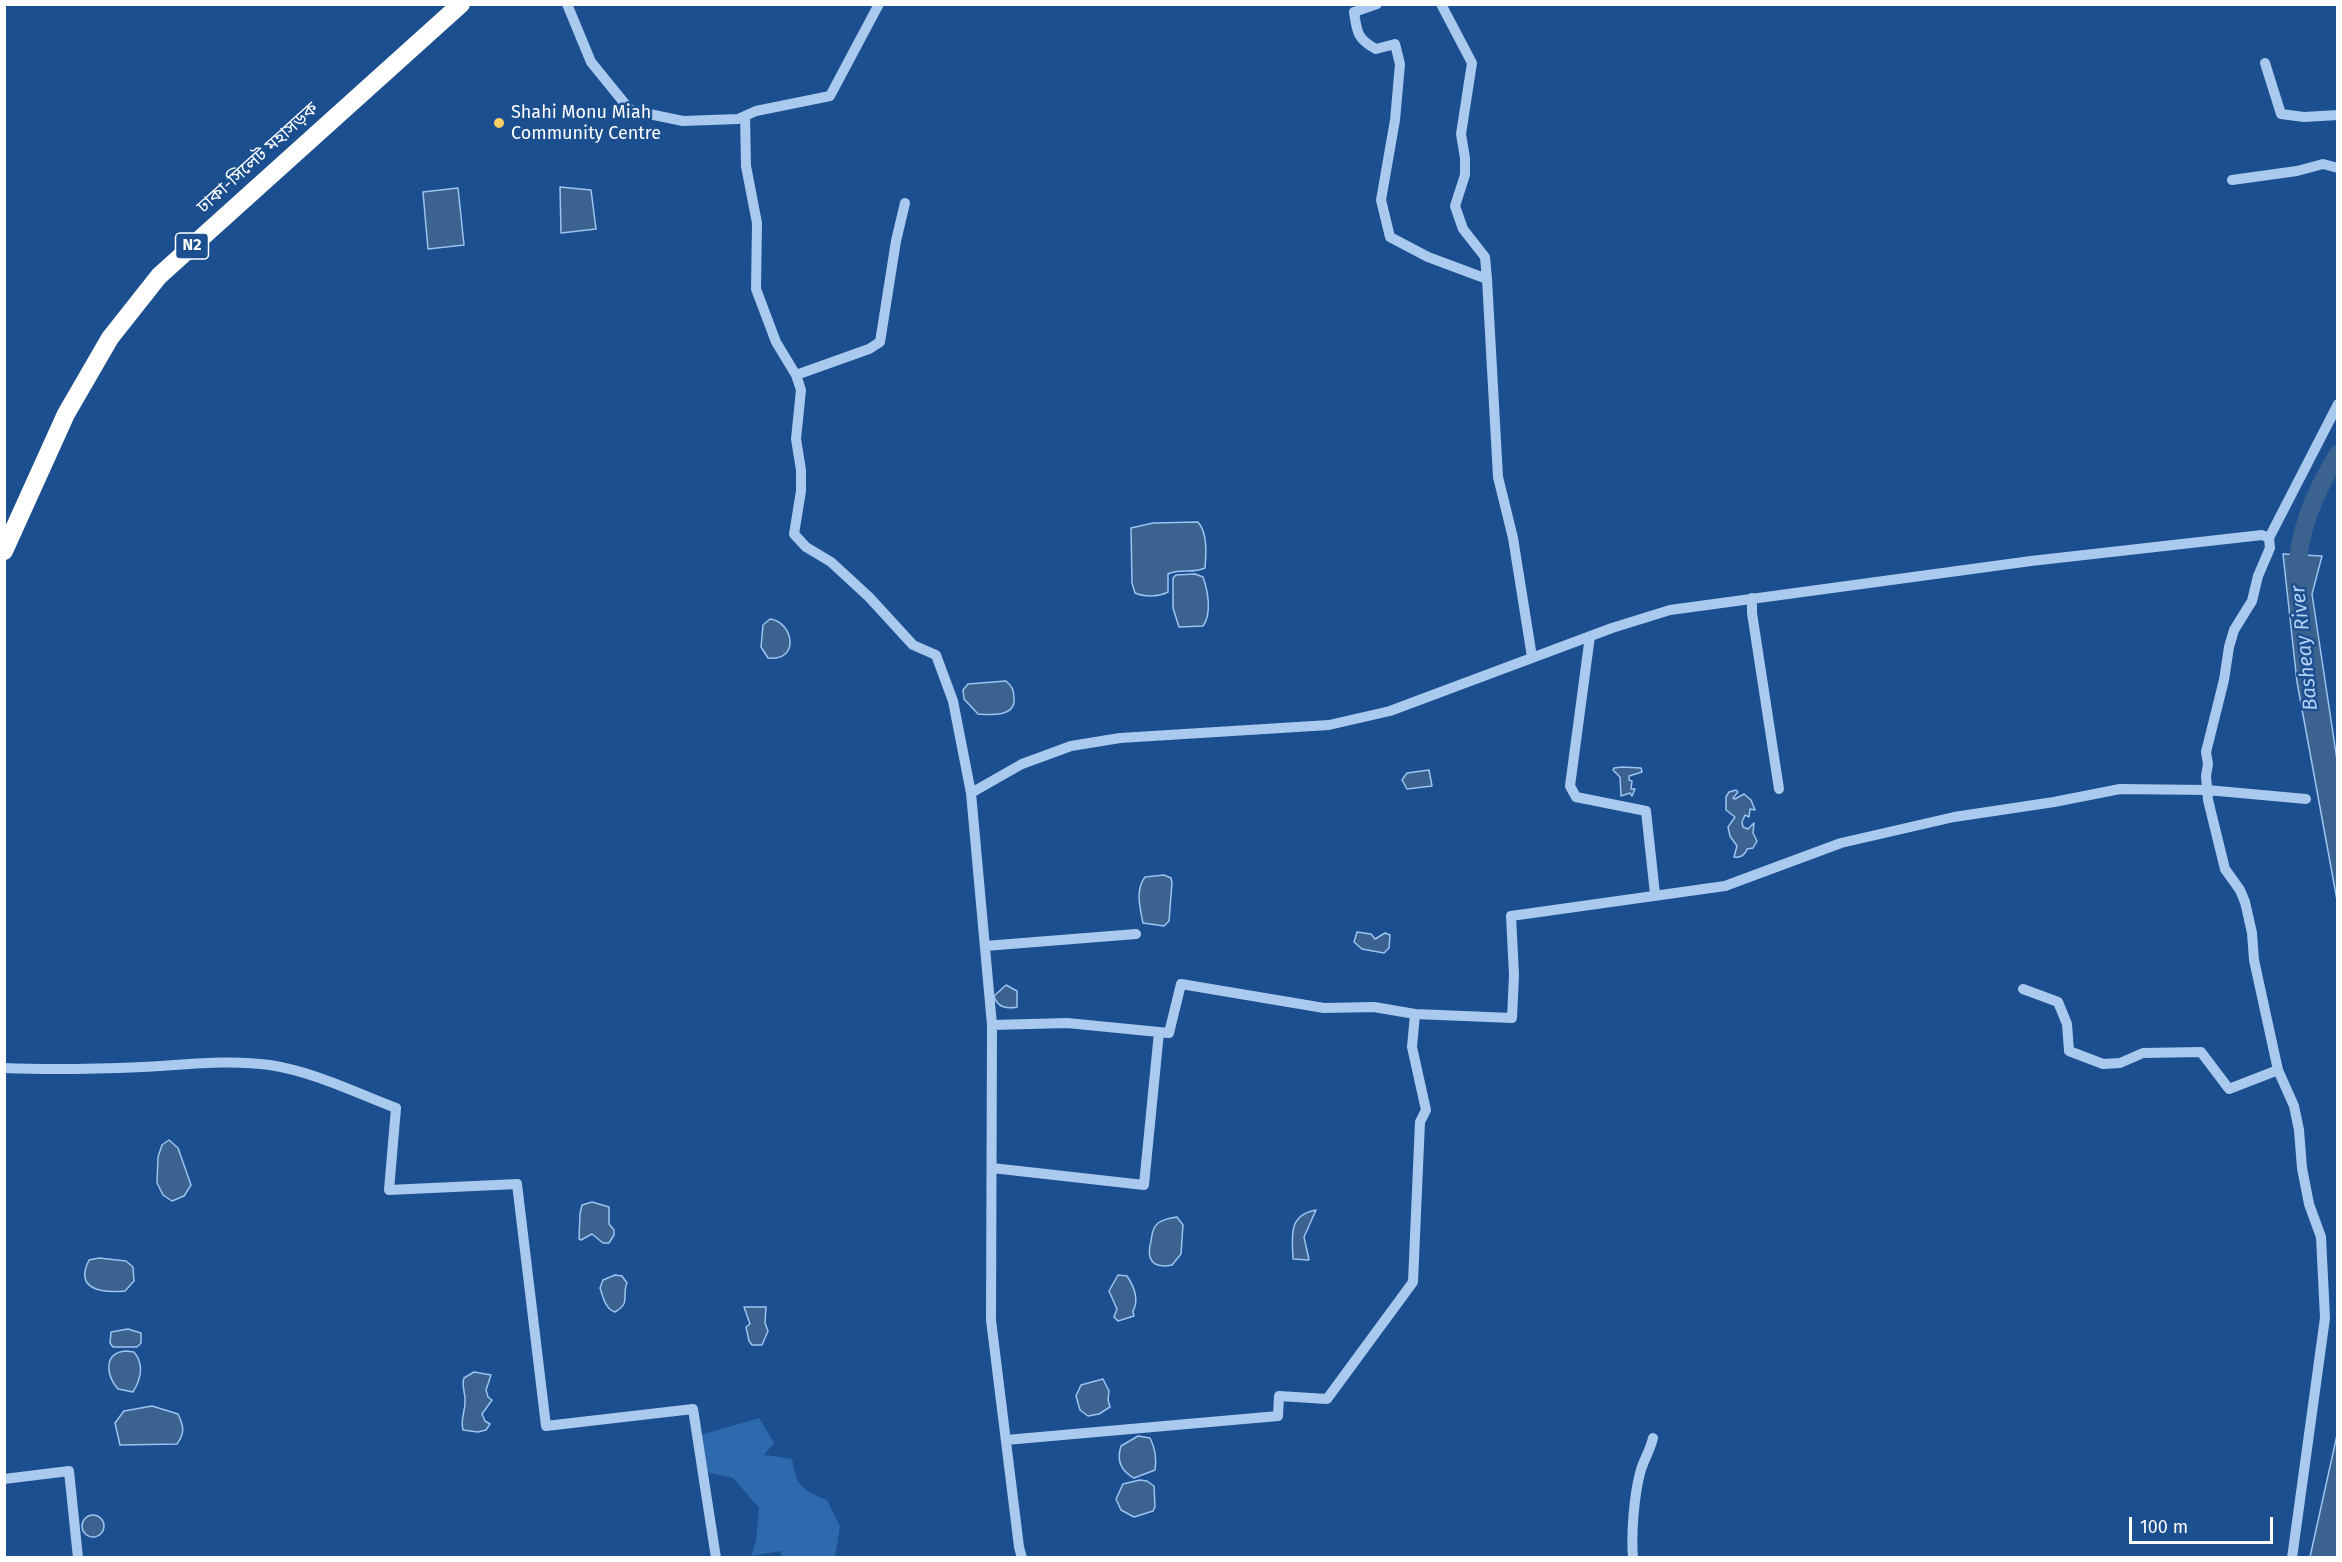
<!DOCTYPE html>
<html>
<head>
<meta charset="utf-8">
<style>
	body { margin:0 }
	#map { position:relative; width:2342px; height:1562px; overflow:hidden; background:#1b4f8f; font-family:"Fira Sans",sans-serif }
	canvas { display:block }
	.frame { position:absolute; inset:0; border:6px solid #fff; pointer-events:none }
	.scale { position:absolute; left:2129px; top:1517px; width:144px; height:27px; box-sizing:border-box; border:3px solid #fff; border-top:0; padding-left:8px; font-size:18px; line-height:21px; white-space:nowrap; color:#fff; -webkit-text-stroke:4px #1b4f8f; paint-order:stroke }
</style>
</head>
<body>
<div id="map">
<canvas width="2342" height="1562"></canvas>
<div class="frame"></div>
<div class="scale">100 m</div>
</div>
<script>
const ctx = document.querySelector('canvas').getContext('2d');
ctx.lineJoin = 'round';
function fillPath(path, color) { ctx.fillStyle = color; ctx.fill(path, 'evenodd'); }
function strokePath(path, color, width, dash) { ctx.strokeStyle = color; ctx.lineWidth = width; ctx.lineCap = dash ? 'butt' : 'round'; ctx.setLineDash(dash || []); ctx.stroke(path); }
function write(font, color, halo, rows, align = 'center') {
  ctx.font = font + ' "Fira Sans","Noto Sans Bengali",sans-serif'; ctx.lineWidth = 5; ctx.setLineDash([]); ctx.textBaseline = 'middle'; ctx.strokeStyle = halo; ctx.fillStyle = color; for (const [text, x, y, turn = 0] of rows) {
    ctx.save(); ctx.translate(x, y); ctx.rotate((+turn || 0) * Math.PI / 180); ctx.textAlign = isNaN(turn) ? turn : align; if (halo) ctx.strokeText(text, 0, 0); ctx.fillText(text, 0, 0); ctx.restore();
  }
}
fillPath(new Path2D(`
	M759,1418L774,1443L764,1455L792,1459C797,1486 801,1490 827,1500L840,1526L835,1557H782L780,1551L751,1556L756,1541L759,1508L733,1478L705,1472L701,1435Z`), '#2e69ad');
const water = new Path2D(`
	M560,187L591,190L596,229L561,233Z
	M458,188L464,245L428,249L423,192Z
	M1198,522C1208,533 1206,555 1205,568C1193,574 1179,568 1168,574V592C1159,597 1144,597 1135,593L1132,583L1131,528L1153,523Z
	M2283,554L2322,556L2312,594L2337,760V900L2297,682Z
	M1195,574L1203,577C1208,591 1212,614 1203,626L1179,627L1173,608V578L1176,575Z
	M770,619C794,622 800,662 768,658L761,647L763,625Z
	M1006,681C1012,686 1014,690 1014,698C1016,717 991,715 978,714L964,699L963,690L968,684Z
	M1622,767L1641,768L1642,772L1629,776V780L1632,781L1631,789H1635L1632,796L1630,793L1621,796L1620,777L1613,770L1614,768Z
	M1429,770L1432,786L1407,789L1402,780L1407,773Z
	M1736,790L1738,792L1733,798L1735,799L1744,794L1751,800L1755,810L1750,809L1749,817L1745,815L1742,822L1743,827L1748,829L1754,823L1753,833L1757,841L1753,848L1747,849C1745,855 1741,858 1734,857L1737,846L1730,836L1728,827L1735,817L1726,810V797L1729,792Z
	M1164,875L1171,878L1172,883L1169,921L1164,926L1143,923C1140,908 1135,890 1145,877Z
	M1357,932L1371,934L1375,939L1385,933L1390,935L1389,948L1384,953L1362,949L1354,942Z
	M1006,985L1017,991V1007C1008,1009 997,1008 994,996Z
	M169,1140L178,1148L191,1185L184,1196L172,1201L163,1195L157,1183L158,1157L162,1145Z
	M592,1202L609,1207V1224L614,1230V1235L609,1243H603L592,1234L581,1240L579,1239L580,1214L582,1205Z
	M1316,1210L1304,1237L1309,1260L1293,1259C1292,1236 1288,1215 1316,1210Z
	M1177,1217L1183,1225L1181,1254L1172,1265C1152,1269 1146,1259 1151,1241C1152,1234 1153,1227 1158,1223C1164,1219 1170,1218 1177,1217Z
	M99,1258L126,1261L133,1267L134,1281L125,1291C102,1293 74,1290 89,1260Z
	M615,1275L622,1276L627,1283C621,1296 632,1302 615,1312C605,1309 603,1296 600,1288L603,1280Z
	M1118,1275L1127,1276C1133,1285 1138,1295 1135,1306C1132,1316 1132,1306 1134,1316L1118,1321L1114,1317L1117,1309L1109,1291Z
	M744,1307H766L765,1323L768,1331L762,1345H752L749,1341L746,1327L750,1324Z
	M128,1329L141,1333V1343L137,1347H113L110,1343L111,1332Z
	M126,1351L134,1352C144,1364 141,1379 133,1392L118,1389C106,1375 103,1353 126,1351Z
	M474,1372L491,1375L486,1390L488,1397L492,1400L482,1414L485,1421L490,1424L486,1430L478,1432L463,1430C460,1419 465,1413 465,1402C466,1393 461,1387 464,1378Z
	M1103,1379L1109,1391L1108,1400L1110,1407L1099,1414L1088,1416L1080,1410L1076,1396L1081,1385Z
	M152,1406L178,1414C184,1427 185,1433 177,1444L120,1445L115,1423L124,1411Z
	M2337,1435V1557H2310Z
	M1138,1436L1150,1438C1155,1448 1157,1458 1155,1470L1134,1478C1121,1471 1116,1461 1121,1446Z
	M1140,1480L1147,1481L1154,1486L1155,1507L1153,1511L1134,1517L1121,1510L1116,1499L1123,1484Z
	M82 1526a11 11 0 1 1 22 0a11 11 0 1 1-22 0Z`);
fillPath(water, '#3c6290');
strokePath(water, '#9cc4f0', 1.5);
strokePath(new Path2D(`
	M2297,579C2297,532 2314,494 2338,454`), '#3c6290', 18);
strokePath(new Path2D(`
	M567,4L591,62L630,110L683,121L738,119L756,111L830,96L879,4
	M1377,4L1354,12C1357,32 1357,39 1376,49L1395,44L1400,64L1395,120L1381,200L1390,237L1428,257L1487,279L1498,477L1513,538L1532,657
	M1441,4L1472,63L1461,134L1465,158V175L1455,206L1463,229L1485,257L1487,279
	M2265,63L2281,114L2304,117L2338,115
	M745,116L746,166L757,223L756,289L776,342L796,375L801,390L796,439L801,470V491L794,534L806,547L831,562L869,597L913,645L936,655L953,701L971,793L992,1025L991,1320L1019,1547L1022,1558
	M2232,180L2297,171L2323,164L2338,168
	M796,375L869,349L880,342L896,241L905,203
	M1752,598V613L1779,789
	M1590,636L1570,786L1576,797L1646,811L1655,894
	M971,793L1022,764L1071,746L1120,738L1329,725L1390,711L1612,628L1670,610L2031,561L2262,535L2269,538
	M985,946L1136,934
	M2023,989L2058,1002L2067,1024L2069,1051L2103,1064L2120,1063L2143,1053L2201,1052L2229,1089L2278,1070
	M992,1025L1067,1023L1169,1033L1181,984L1324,1008L1374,1007L1415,1014L1512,1018L1514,975L1511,916L1725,886L1841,843L1954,817L2054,802L2120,789L2207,790L2306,799
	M4,1068C50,1070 96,1069 142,1067C185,1065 227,1059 270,1065C314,1072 354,1092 396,1108L389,1190L517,1184L546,1426L693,1409L716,1558
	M992,1168L1144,1185L1159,1032
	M1006,1440L1278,1416L1279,1396L1327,1399L1413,1282L1420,1122L1426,1110L1412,1047L1415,1014
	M4,1479L69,1471L78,1558
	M1633,1558C1631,1533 1634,1497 1640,1473C1643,1461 1650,1451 1653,1438
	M2292,1558L2325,1318L2321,1237L2309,1204L2302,1168L2299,1130L2294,1106L2278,1070L2254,960L2252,933L2245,902L2240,890L2225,869L2208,800L2206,776L2208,764L2206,752L2224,680L2229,647L2234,630L2252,601L2258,576L2270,548L2269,538L2338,404`), '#a9c9ee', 10);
strokePath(new Path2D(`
	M4,551L66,414L110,338L159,276L461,4`), '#fff', 18);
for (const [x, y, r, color] of [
	[499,123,6,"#ffd166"]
]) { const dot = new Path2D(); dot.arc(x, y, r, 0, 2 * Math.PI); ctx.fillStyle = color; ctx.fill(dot); strokePath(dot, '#1b4f8f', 2); }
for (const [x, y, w] of [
	[192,246,33]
]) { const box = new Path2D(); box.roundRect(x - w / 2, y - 13, w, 26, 4.5); ctx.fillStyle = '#1b4f8f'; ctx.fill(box); strokePath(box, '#fff', 1.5); }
write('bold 16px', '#fff', null, [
	["N2",192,246]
]);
write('18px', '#fff', '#1b4f8f', [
	["Shahi Monu Miah",511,113],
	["Community Centre",511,134]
], 'left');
write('18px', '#fff', '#1b4f8f', [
	["ঢাকা-সিলেট মহাসড়ক",258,158,-42]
]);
write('italic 20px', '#b5d3f5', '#1b4f8f', [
	["Basheay River",2305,648,-96]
]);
</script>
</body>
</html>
